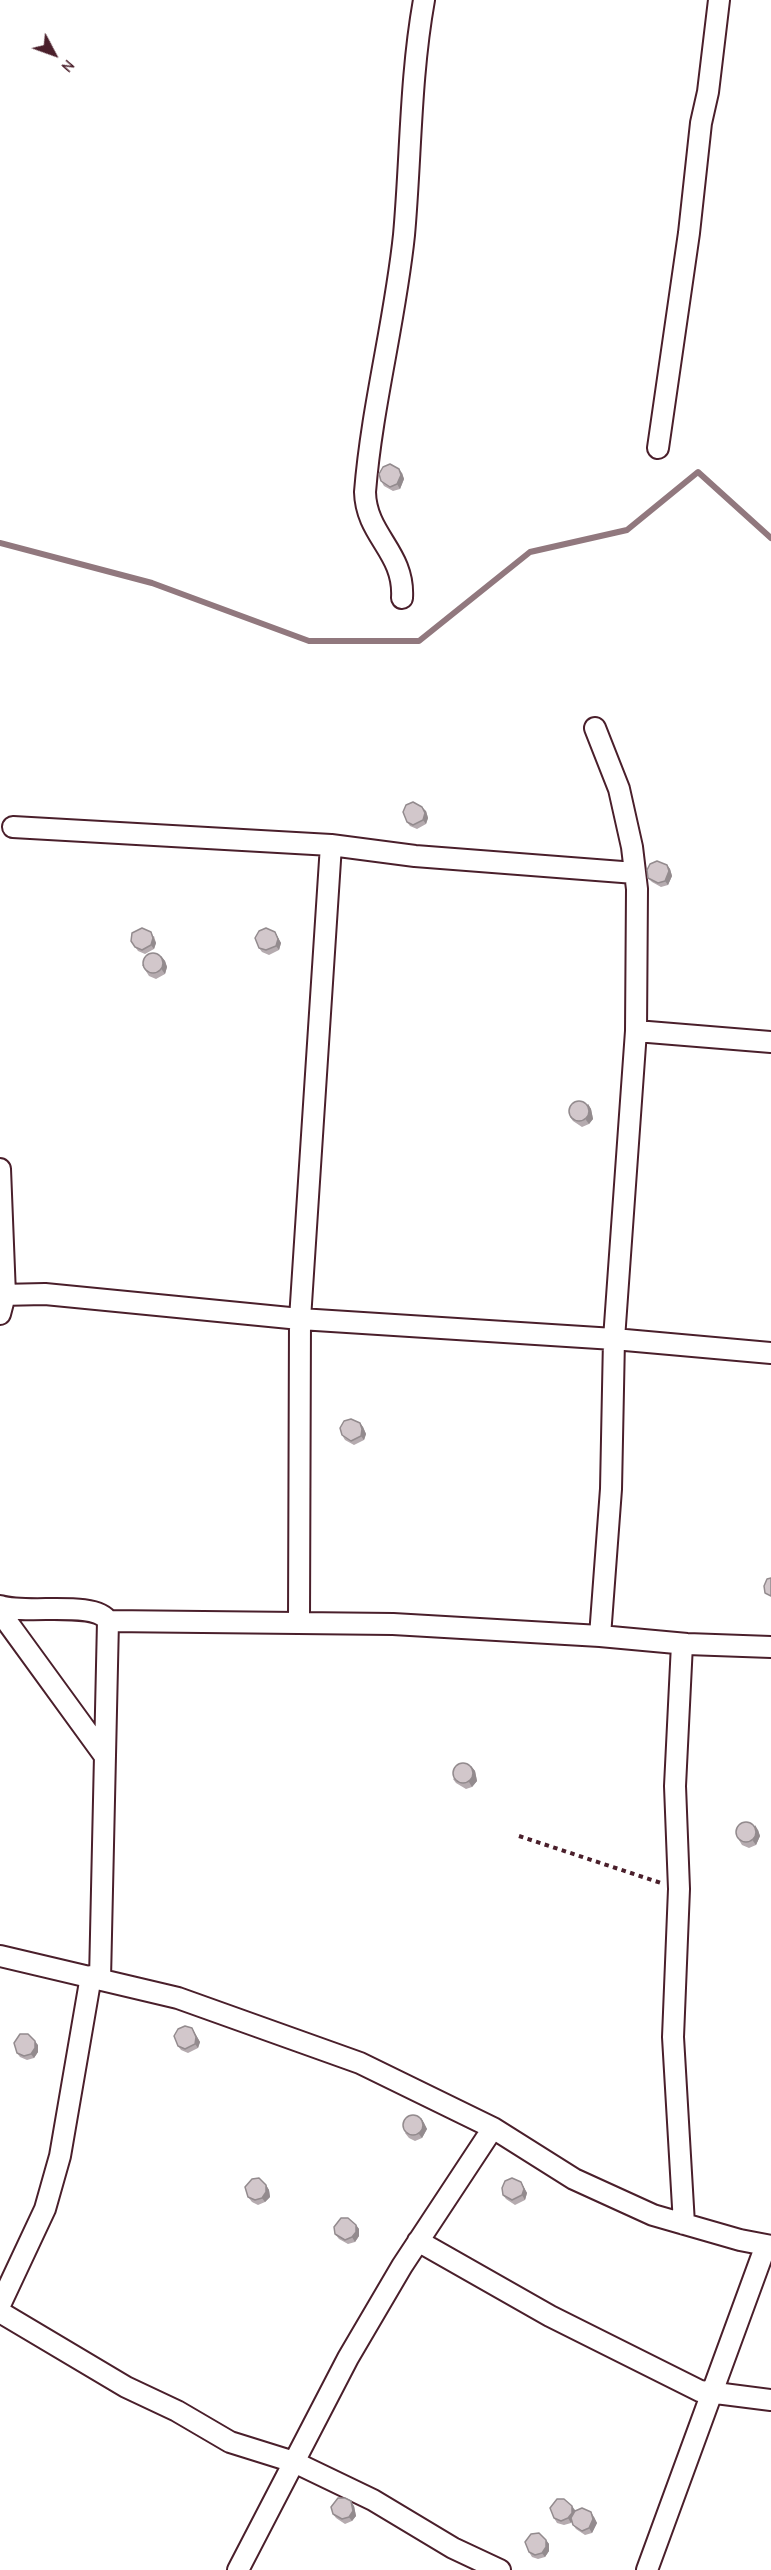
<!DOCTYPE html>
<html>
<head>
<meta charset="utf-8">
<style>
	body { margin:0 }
	#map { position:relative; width:771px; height:2570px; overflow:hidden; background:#fff; font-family:"Comic Neue",sans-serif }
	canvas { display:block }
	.north { position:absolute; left:24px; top:24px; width:60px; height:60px; -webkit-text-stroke:4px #fff; paint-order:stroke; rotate:131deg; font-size:16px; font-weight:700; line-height:24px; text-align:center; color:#4a1f2b }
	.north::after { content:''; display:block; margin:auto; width:21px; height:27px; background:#4a1f2b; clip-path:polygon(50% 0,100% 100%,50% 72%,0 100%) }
</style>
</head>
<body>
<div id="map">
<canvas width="771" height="2570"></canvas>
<div class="north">N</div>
</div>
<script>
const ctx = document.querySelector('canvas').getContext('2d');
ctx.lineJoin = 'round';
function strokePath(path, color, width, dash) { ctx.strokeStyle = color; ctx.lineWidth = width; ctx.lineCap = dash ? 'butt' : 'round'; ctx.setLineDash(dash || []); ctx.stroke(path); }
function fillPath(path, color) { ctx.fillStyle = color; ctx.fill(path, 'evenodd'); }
strokePath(new Path2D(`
	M0,543L152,583L309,641H419L530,552L627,530L698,472L771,538`), '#91787e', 6);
const minor = new Path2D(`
	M658,448L689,233L701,123L708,92L719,0
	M402,598C405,552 366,536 365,492C372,405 395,322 404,235C411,157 410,78 424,0
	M595,728L619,789L632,847L637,889L636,1031L614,1339L611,1489L600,1636
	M13,827L331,845L415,856L635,873
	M636,1031L771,1042
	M0,1169L5,1295L0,1314
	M0,1295L45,1294L300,1319L614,1339L771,1353
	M0,1606C27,1615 95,1600 108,1621L100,1979
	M0,1612L104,1755
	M108,1621L393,1624L600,1636L687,1644L771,1647
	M299,1621L300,1319L331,845
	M682,1644L675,1786L679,1889L673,2037L684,2224
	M0,1956L178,1998L360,2063L493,2128L574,2179L653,2215L740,2240L771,2246
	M418,2241L550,2316L700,2391L771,2400
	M0,2305L45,2209L60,2156L91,1976
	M0,2312L126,2387L177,2411L230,2442L294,2462L373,2500L453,2548L500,2570
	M238,2570L348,2358L402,2266L493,2128
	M647,2570L766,2245`);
strokePath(minor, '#4a1f2b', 24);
strokePath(new Path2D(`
	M519,1836L661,1883`), '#4a1f2b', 4, [4.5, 4.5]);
strokePath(minor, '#fff', 20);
fillPath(new Path2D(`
	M402,473L404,479L400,489L393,491L384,486L381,481Z
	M426,811L428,818L426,824L417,829L410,826L407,822Z
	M667,865L670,869L672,876L668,885L661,887L652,882L648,878Z
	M275,932L281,943L279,950L269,955L262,952L259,948Z
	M154,936L156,943L154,949L145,954L138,951L131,941Z
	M161,956L165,961L167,967L165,974L156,979L149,976L142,965Z
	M588,1104L591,1109L593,1119L589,1124L582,1127L573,1121L570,1117Z
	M360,1423L363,1427L366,1434L364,1440L354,1445L345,1440L342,1435Z
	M471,1766L475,1771L477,1781L472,1787L466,1789L456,1783L453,1779Z
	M758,1830L760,1836L756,1845L749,1848L742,1845L739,1840Z
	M192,2028L200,2042L198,2048L188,2053L181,2050L178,2046Z
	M38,2045V2052L34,2058L27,2060L20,2057L17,2053Z
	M421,2118L424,2123L427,2129L422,2138L415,2141L409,2138L405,2133Z
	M521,2182L527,2193L525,2200L515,2205L506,2199L503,2195Z
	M266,2185L269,2190L270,2197L265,2202L258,2205L252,2202L248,2197Z
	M356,2225L359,2229V2236L355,2242L348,2244L339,2239L335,2234Z
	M354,2506L356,2516L352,2521L345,2524L336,2518L333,2514Z
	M575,2510V2511L594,2517L597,2523L592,2533L585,2535L576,2529L573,2525L572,2521L571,2523L564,2525L557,2523L554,2518Z
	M546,2540L549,2544V2551L545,2557L538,2559L532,2557L529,2552Z`), '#b5abaf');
fillPath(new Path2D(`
	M399,469L402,473L404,479L400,489L397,484Z
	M422,807L426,811L428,818L426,824L423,820Z
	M667,865L670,869L672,876L668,885L665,881Z
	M151,932L156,943L154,949L151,945Z
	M275,932L281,943L279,950L276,946Z
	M161,956L165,961L167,967L165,974L162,970Z
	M588,1104L591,1109L593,1119L589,1124L586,1120Z
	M360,1423L363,1427L366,1434L364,1440L361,1436Z
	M471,1766L475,1771L477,1781L472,1787L469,1782Z
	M755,1825L758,1830L760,1836L756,1845L753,1841Z
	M192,2028L200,2042L198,2048L195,2044Z
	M35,2041L38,2045V2052L34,2058L31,2054Z
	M421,2118L424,2123L427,2129L422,2138L419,2134Z
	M521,2182L527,2193L525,2200L522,2195Z
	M266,2185L269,2190L270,2197L265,2202L262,2198Z
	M356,2225L359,2229V2236L355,2242L352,2237Z
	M351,2501L354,2506L356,2516L352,2521L349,2517Z
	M572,2506L575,2510V2517L571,2523L568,2518Z
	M591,2512L594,2517L597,2523L592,2533L589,2528Z
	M546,2540L549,2544V2551L545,2557L542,2553Z`), '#938b8e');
const building = new Path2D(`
	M390,464L399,469L401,475L397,484L390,487L381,481L379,474L383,467Z
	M413,802L422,807L425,813L423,820L413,825L407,822L403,812L406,805Z
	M657,861L667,865L669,871L665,881L658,883L648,878L647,870L650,864Z
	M142,928L151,932L153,938L151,945L142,950L135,947L131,941L132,933Z
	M266,928L275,932L278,939L276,946L266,950L259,948L255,938L259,931Z
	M143 963a10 10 0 1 1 20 0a10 10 0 1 1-20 0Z
	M569 1111a10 10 0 1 1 20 0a10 10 0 1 1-20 0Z
	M351,1419L360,1423L362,1429L361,1436L351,1441L342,1435L340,1428L344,1421Z
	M771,1578V1596L765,1593L764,1586L767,1579Z
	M453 1773a10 10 0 1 1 20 0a10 10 0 1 1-20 0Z
	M736 1832a10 10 0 1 1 20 0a10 10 0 1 1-20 0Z
	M185,2026L192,2028L196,2037L195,2044L185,2049L178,2046L174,2036L178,2029Z
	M20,2034H28L35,2041V2048L31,2054L24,2056L17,2053L14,2043Z
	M403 2125a10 10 0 1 1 20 0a10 10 0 1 1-20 0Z
	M259,2178L266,2185V2192L262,2198L255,2200L248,2197L245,2187L252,2179Z
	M512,2178L521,2182L524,2189L522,2195L512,2200L503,2195L502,2188L505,2181Z
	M341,2218H348L356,2225V2232L352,2237L345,2240L335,2234L334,2227Z
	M338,2498H345L351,2501L353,2511L349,2517L342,2519L333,2514L331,2507Z
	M557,2499H564L572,2506V2513L568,2518L561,2521L554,2518L550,2508Z
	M582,2508L591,2512L593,2519L589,2528L582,2531L573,2525L571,2518L575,2511Z
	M539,2533L546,2540V2547L542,2553L535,2555L529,2552L525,2542L531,2534Z`);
fillPath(building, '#d2c7cb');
strokePath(building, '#938b8e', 1.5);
</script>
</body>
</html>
